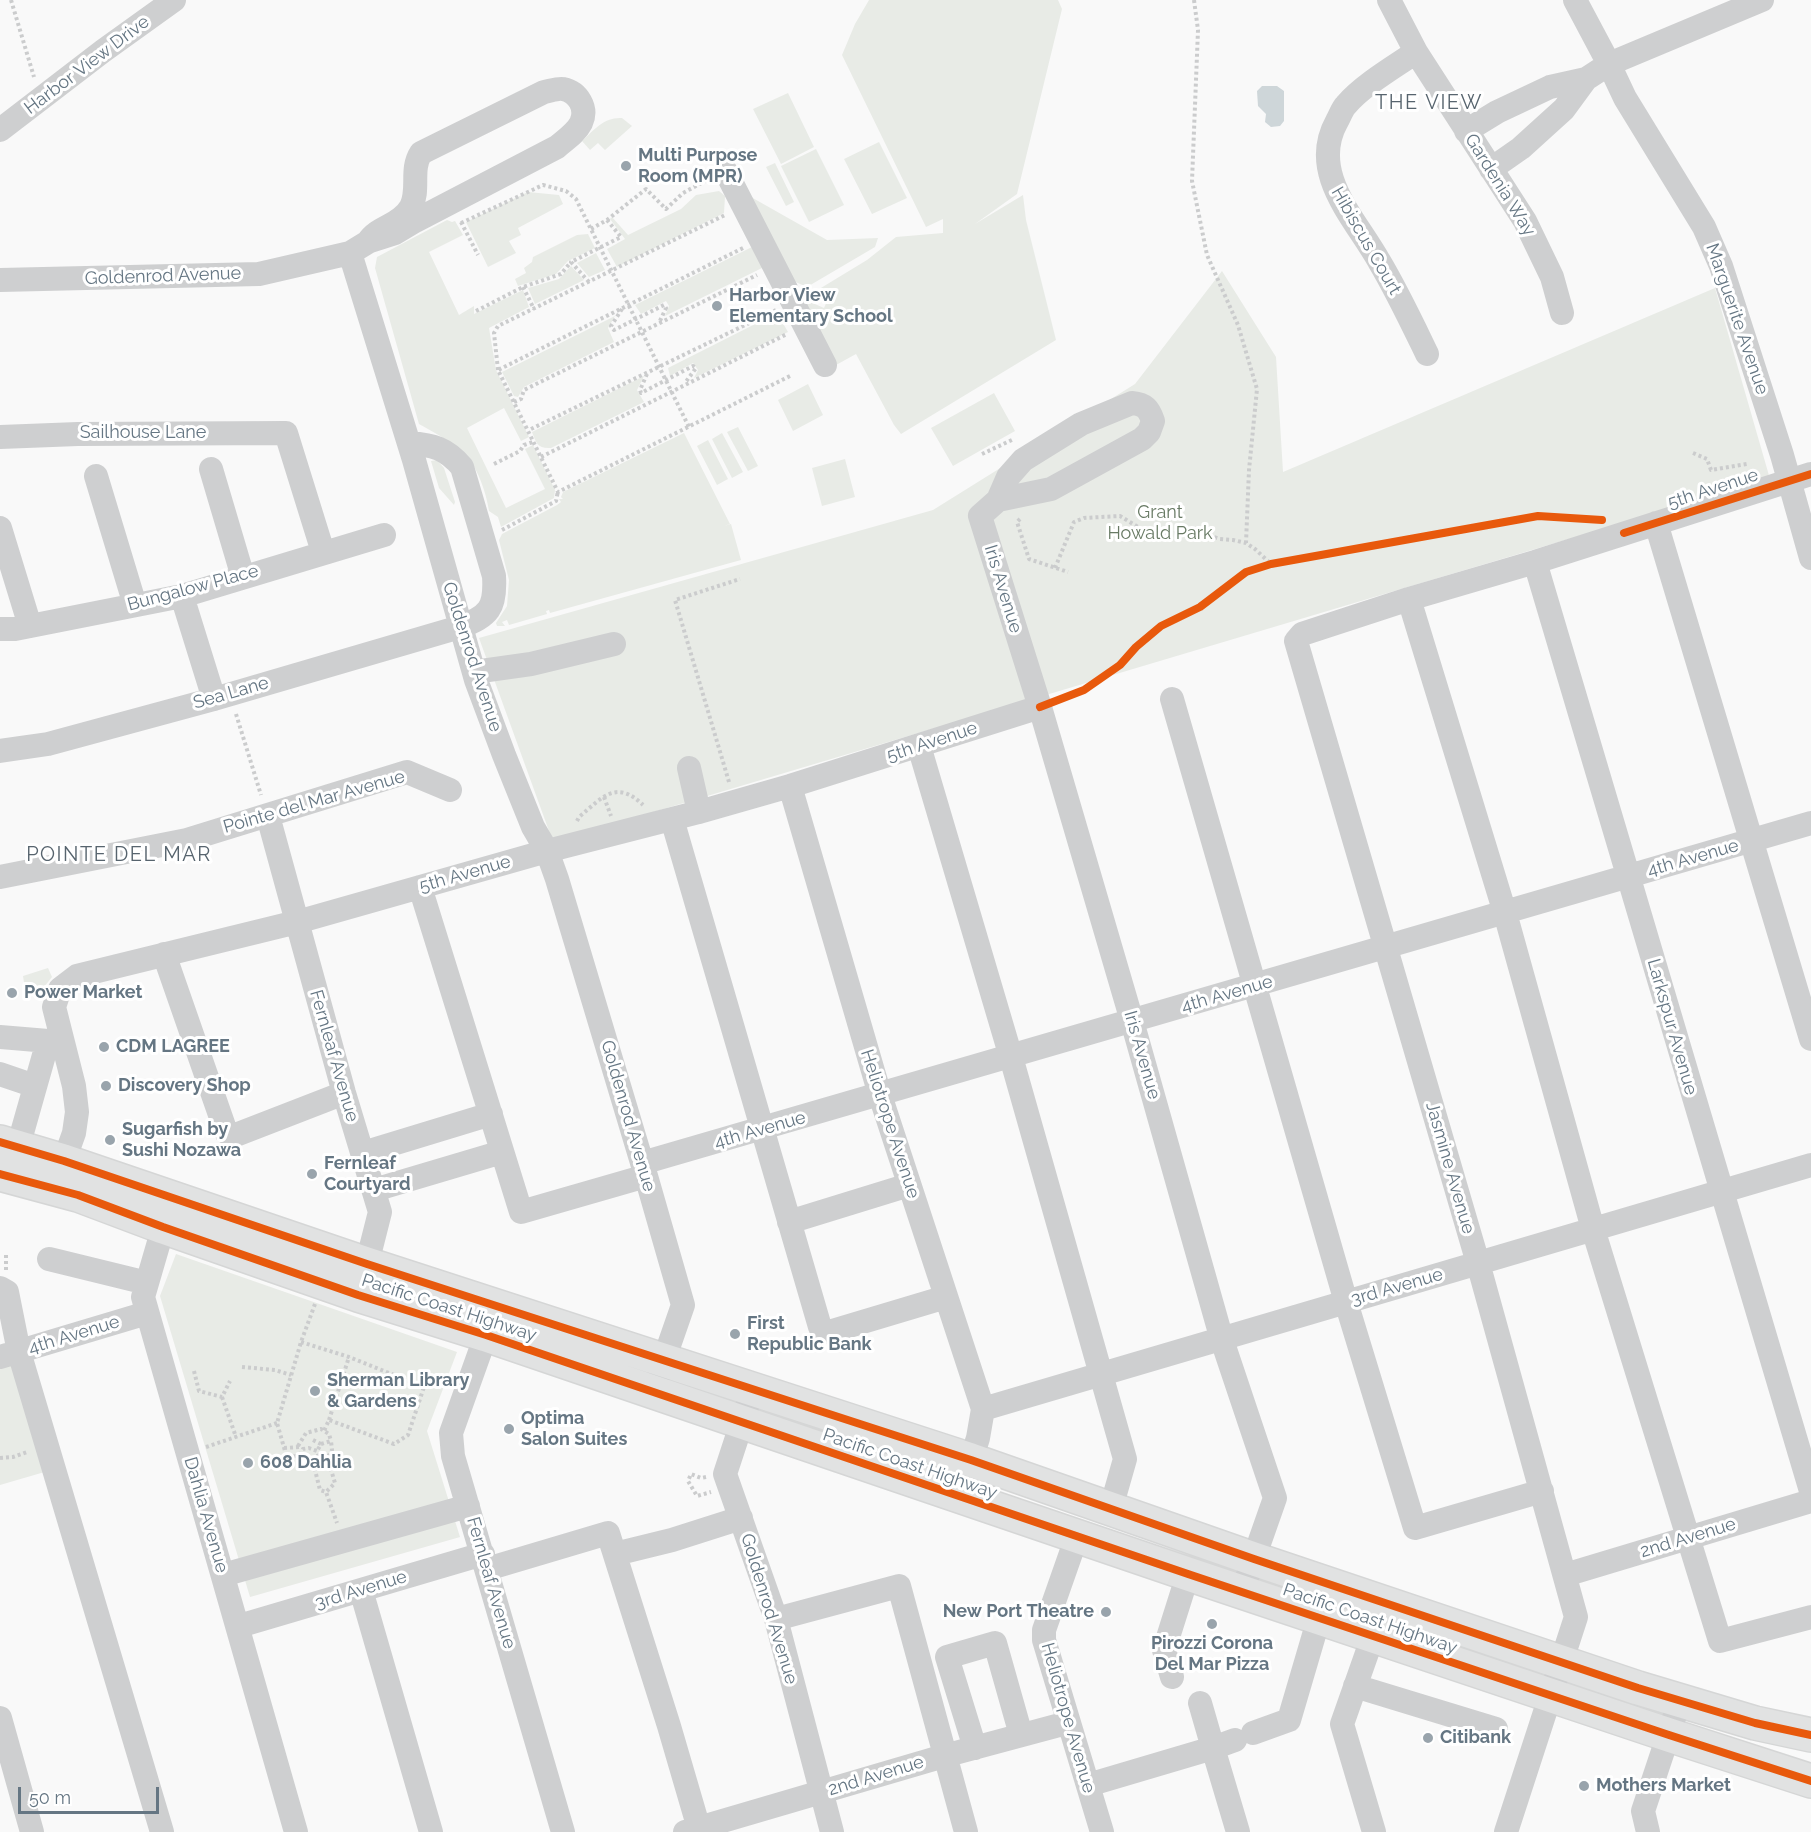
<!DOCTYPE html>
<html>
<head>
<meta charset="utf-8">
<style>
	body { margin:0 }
	#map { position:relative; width:1811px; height:1832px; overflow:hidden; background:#f9f9f9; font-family:Raleway,sans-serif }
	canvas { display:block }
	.scale { position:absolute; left:18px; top:1787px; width:141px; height:27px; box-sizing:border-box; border:3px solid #657683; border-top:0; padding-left:8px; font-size:18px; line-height:21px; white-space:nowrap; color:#657683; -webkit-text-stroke:4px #fff; paint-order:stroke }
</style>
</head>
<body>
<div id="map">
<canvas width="1811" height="1832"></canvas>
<div class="scale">50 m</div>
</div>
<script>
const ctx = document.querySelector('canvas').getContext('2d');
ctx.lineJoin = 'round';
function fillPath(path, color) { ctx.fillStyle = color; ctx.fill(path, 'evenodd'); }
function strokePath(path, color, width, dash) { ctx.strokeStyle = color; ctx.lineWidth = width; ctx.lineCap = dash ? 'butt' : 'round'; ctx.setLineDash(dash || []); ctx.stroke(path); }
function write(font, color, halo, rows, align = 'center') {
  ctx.font = font + ' Raleway,sans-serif'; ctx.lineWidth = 6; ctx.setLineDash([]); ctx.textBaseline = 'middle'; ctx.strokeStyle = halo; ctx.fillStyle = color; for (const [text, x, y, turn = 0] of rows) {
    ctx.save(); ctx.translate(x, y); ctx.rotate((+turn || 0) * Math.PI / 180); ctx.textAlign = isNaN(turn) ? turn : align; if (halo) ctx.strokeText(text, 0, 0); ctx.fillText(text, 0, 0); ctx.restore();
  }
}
fillPath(new Path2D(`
	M869,0H1058L1062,9L1017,194L975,224L1023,195L1026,220L1056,340L901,434L894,425L856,354L836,365L806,303L808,301L824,308L827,301L811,294L867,260L896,237L943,233V219L926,227L842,55L855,24Z
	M788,93L814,147L781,164L753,109Z
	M622,118L632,126L605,150L598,143L590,150L582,141C595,129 604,117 622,118Z
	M879,142L907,198L872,214L844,159Z
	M816,149L844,205L809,222L781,166Z
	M775,163L794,202L786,206L766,167Z
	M719,191L725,196L724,213L617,267L607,249L625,239L610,219L612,217L628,235L681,209L696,195Z
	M528,192L559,195L563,204L518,228L521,235L509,241L516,253L488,267L466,222Z
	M751,197L827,240L878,238L875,247L807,287L791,280Z
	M447,220L452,222L455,221L463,235L429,252L459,315L474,306V314L523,290L529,307L489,328L496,370L529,437L521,441L504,408L467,428L506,508L545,489L525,449L533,445L555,490L554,498L501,527L498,517L489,511C486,491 477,466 463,452C451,441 433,432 419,424L375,268L377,257Z
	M588,234L595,248L568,261L556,274L518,286L515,279L526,273L524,268L532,262L533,257L577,235Z
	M754,246L764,267L665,316L669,306L666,301L641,314L635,305Z
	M596,253L605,270L589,277L577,263Z
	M571,266L584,280L535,304L528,288L559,279Z
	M1222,271L1276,357L1283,472L1715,288L1770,479L553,842L479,638L933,510L1135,384Z
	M777,313L788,332L694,378L698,370L693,363L670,376L668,368Z
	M615,316L608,328L614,342L524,387L518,397L514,396L502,372Z
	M644,376L637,390L644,402L551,448C538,449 536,443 532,432Z
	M808,384L823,415L793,431L778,400Z
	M994,393L1015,431L953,466L931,428Z
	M738,427L758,466L748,471L727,432Z
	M684,433L730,524L724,526L731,524L741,560L550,613L549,610L546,611L547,614L509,625L507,620L502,622L505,626H497L496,623L507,606L509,580L499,540L502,534L557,505L561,502L559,499H563L561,497L563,492Z
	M722,433L743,472L732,478L712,439Z
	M708,440L728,479L717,485L697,446Z
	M845,459L855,497L822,506L812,468Z
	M437,460L444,468L455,502L454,505L439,488L431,461Z
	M48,968L52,977L44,987H37L30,990L25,989L23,976Z
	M176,1254L457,1352L427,1431L460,1537L250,1597L160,1296Z
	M16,1364L48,1471L0,1485V1369Z`), '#e8ebe6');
fillPath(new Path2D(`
	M1262,86H1277L1284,91V121L1280,126L1271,127L1265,122L1266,114L1258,106L1257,91Z`), '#ced6d9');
const highway = new Path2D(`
	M0,1142L64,1161L367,1264L971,1460L1254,1559L1638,1688L1755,1723L1811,1735
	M0,1174L78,1195L163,1227L358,1295L486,1335L1188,1574L1669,1735L1811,1781`);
strokePath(highway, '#d5d6d6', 36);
strokePath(new Path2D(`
	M11,0L34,77
	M1194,0L1198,30L1192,181L1207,255L1238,325L1257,389L1249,470L1246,543
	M461,222L478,255
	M461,223L543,185L566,191L576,199L689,427
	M591,229L607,220L646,189L666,209L683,193L707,180
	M743,248L498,370L558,492L792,375
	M589,282L571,262L621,237L607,220
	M523,287L534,309
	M622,309L611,326L614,330L664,305L666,308L659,323
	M476,311L523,287L561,274L571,262
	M498,370L494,333L498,326L725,215
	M647,374L640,390L641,393L693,366L696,368L685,383
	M514,402L521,399L524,390L757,275
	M531,429L776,310
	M1693,453L1707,459L1711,470L1747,464
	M982,454L1014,439
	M541,457L787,334
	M494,464L520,451L524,445L533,442
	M1020,519L1017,522L1029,559L1068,572
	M502,530L556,501L558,491
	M1055,568L1074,522L1084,518L1120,516L1148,533L1169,535L1189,529L1220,539L1233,540L1246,543L1255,549L1271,564
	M236,714L261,795
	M729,782L675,600L740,579
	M604,797L611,816
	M577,821L579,817C603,797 616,779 643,805
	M6,1255V1271
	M315,1304L301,1342L277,1423L287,1458L300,1455L317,1465L315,1470L320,1490L326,1492L337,1523
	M301,1342L349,1357L424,1387L408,1435L394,1444L329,1420L324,1431
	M242,1367L275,1370L291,1375
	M194,1371L199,1391L222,1397L230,1381
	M222,1397L236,1437
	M329,1420L349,1357
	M313,1440L321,1444L317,1451
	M321,1444L331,1441L332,1450L325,1462
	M298,1446L306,1433L321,1429L329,1434L331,1441
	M206,1447L277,1423
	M284,1448L300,1447
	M300,1455L303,1449L309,1448L317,1451L321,1463
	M0,1458L13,1457L27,1452
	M317,1465L325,1462L329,1463L335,1483L326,1492
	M706,1477L701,1478L691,1474L688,1481L697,1496L711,1492`), '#cbcccd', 4, [3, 3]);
strokePath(new Path2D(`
	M1389,0L1416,52L1525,221L1552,277L1562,313
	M1575,0L1609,64L1625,98L1704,227L1721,266L1782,455L1811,558
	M1416,52C1394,67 1363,85 1346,105C1342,109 1340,116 1337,121C1308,173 1355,218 1379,261C1397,291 1412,323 1427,354
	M0,130L103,51L174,0
	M1466,131L1497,112L1550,87L1586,79L1609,64L1762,0
	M1491,169L1521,148L1564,109L1586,79
	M725,170L825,365
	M350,253L368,242L370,241L395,233L415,221L557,147C565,140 576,133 581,123C588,108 578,92 563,89C558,88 550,91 544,92L421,153C410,170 420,189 411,207C400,226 378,226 368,242
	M0,280L259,274L350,253L414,460L476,680L504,755L533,827L547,851L557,879L646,1176L683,1305L659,1374
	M0,437L78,434L286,433L323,552
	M211,469L243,577
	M96,476L135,605
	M998,500L1051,489L1142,439L1149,432L1153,421C1149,409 1145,404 1132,403L1081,424L1023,460L1008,477L998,500L980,516L1040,707L1132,1021L1222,1340L1275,1498L1242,1592
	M1656,523L1811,1039
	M0,528L30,626
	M1535,562L1811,1491
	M182,596L214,699
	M1409,599L1505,913L1593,1229L1720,1641L1811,1617
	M0,629H15L182,596L384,535
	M474,672L531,664L614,644
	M1172,699L1346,1302L1415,1528L1542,1491
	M919,746L1011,1057L1125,1459L1111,1508
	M0,751L48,744L214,699L460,627C489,616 496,608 494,576L462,467C446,448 433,445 409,443
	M689,768L699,812
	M790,786L880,1095L983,1409L978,1438L971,1460
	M268,816L344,1093L380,1212L363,1279
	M672,819L820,1327L824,1331L829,1332L946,1297
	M0,877L187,840L407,772L450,790
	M420,887L521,1212L646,1176
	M164,954L226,1132L233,1136L344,1093
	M0,1037L48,1041L18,1147
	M0,1074L35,1086
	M363,1153L491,1114
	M64,1161L74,1133L77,1112L74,1086L54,1007L60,989L77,976L297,922L547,851L699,812L790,786L1040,707
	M642,1163L1811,823
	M374,1190L502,1152
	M168,1211L143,1297L296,1832
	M789,1222L909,1185
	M49,1259L147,1283
	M0,1288L7,1292L19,1352L162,1832
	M486,1335L451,1433L453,1456L563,1832
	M0,1357L147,1313
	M747,1407L725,1474L776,1619L832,1832
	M983,1409L1811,1165
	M1077,1536L1044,1630V1640L1102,1832
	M615,1554L672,1540L741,1518
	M487,1569L608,1533L669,1726L700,1832
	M223,1575L468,1506
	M1565,1575L1811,1501
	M361,1590L431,1832
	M776,1619L899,1586L966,1832
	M239,1626L483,1554
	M1373,1636L1342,1724L1374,1832
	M1172,1677L1164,1650L1188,1574
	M1355,1686L1496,1729
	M1200,1703L1213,1748L1235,1740
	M0,1718L32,1832
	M1253,1733L1289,1720L1319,1618
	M975,1748L947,1657L995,1643L1021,1735
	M1088,1785L1213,1748L1238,1832
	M685,1832L944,1756L1067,1723
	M1506,1832L1576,1617L1478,1263L1296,641L1302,634L1409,599L1535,562L1811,474
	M1648,1832L1643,1811L1680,1700`), '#cecfd0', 24);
strokePath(highway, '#e1e2e2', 33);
strokePath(new Path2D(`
	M1624,533L1811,474
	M1040,707L1084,690L1120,665L1136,647L1161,626L1200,607L1246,572L1271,564L1538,516L1602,520
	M0,1142L64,1161L367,1264L971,1460L1254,1559L1638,1688L1755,1723L1811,1735
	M0,1174L78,1195L163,1227L358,1295L486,1335L1188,1574L1669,1735L1811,1781`), '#e8590c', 8);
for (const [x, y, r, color] of [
	[626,166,6,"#99a4ac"],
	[717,306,6,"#99a4ac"],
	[12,993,6,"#99a4ac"],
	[104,1047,6,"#99a4ac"],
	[106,1086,6,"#99a4ac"],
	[110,1140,6,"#99a4ac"],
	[312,1174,6,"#99a4ac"],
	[735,1334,6,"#99a4ac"],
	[315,1391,6,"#99a4ac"],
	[509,1429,6,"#99a4ac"],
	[248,1463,6,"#99a4ac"],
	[1106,1612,6,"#99a4ac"],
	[1212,1624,6,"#99a4ac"],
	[1428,1738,6,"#99a4ac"],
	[1584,1786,6,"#99a4ac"]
]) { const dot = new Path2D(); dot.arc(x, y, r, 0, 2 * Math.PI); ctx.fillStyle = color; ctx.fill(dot); strokePath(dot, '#fff', 2); }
write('18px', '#657683', '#fff', [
	["Harbor View Drive",87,65,-37],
	["Gardenia Way",1500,185,58],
	["Hibiscus Court",1366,241,60],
	["Goldenrod Avenue",163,276,-2],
	["Marguerite Avenue",1737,319,71],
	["Sailhouse Lane",143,433],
	["5th Avenue",1713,489,-18],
	["Bungalow Place",193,588,-15],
	["Iris Avenue",1003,589,73],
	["Goldenrod Avenue",472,657,72],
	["Sea Lane",231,693,-16],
	["5th Avenue",932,742,-18],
	["Pointe del Mar Avenue",314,802,-16],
	["4th Avenue",1693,858,-16],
	["5th Avenue",465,874,-16],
	["4th Avenue",1227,994,-16],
	["Larkspur Avenue",1672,1027,74],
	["Iris Avenue",1142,1055,74],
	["Fernleaf Avenue",334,1056,74],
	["Goldenrod Avenue",628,1116,74],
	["Heliotrope Avenue",890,1124,72],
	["4th Avenue",760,1130,-16],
	["Jasmine Avenue",1450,1168,74],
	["3rd Avenue",1397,1287,-16],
	["Pacific Coast Highway",449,1308,18],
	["4th Avenue",74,1335,-17],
	["Pacific Coast Highway",910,1464,19],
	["Dahlia Avenue",206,1515,74],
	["2nd Avenue",1688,1538,-17],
	["Fernleaf Avenue",491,1583,74],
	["3rd Avenue",361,1590,-17],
	["Goldenrod Avenue",769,1609,73],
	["Pacific Coast Highway",1370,1619,19],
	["Heliotrope Avenue",1068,1718,74],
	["2nd Avenue",876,1776,-17]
]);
write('bold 18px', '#657683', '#fff', [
	["Multi Purpose",638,156],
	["Room (MPR)",638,177],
	["Harbor View",729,296],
	["Elementary School",729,317],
	["Power Market",24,993],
	["CDM LAGREE",116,1047],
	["Discovery Shop",118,1086],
	["Sugarfish by",122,1130],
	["Sushi Nozawa",122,1151],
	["Fernleaf",324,1164],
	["Courtyard",324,1185],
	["First",747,1324],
	["Republic Bank",747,1345],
	["Sherman Library",327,1381],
	["& Gardens",327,1402],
	["Optima",521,1419],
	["Salon Suites",521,1440],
	["608 Dahlia",260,1463],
	["New Port Theatre",1094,1612,"right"],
	["Pirozzi Corona",1212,1644,"center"],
	["Del Mar Pizza",1212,1665,"center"],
	["Citibank",1440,1738],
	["Mothers Market",1596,1786]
], 'left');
write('18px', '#687a64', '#fff', [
	["Grant",1160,513],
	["Howald Park",1160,534]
]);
ctx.letterSpacing = '1.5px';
write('20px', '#57646e', '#fff', [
	["THE VIEW",1429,103],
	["POINTE DEL MAR",119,855]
]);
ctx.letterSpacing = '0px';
</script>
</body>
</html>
